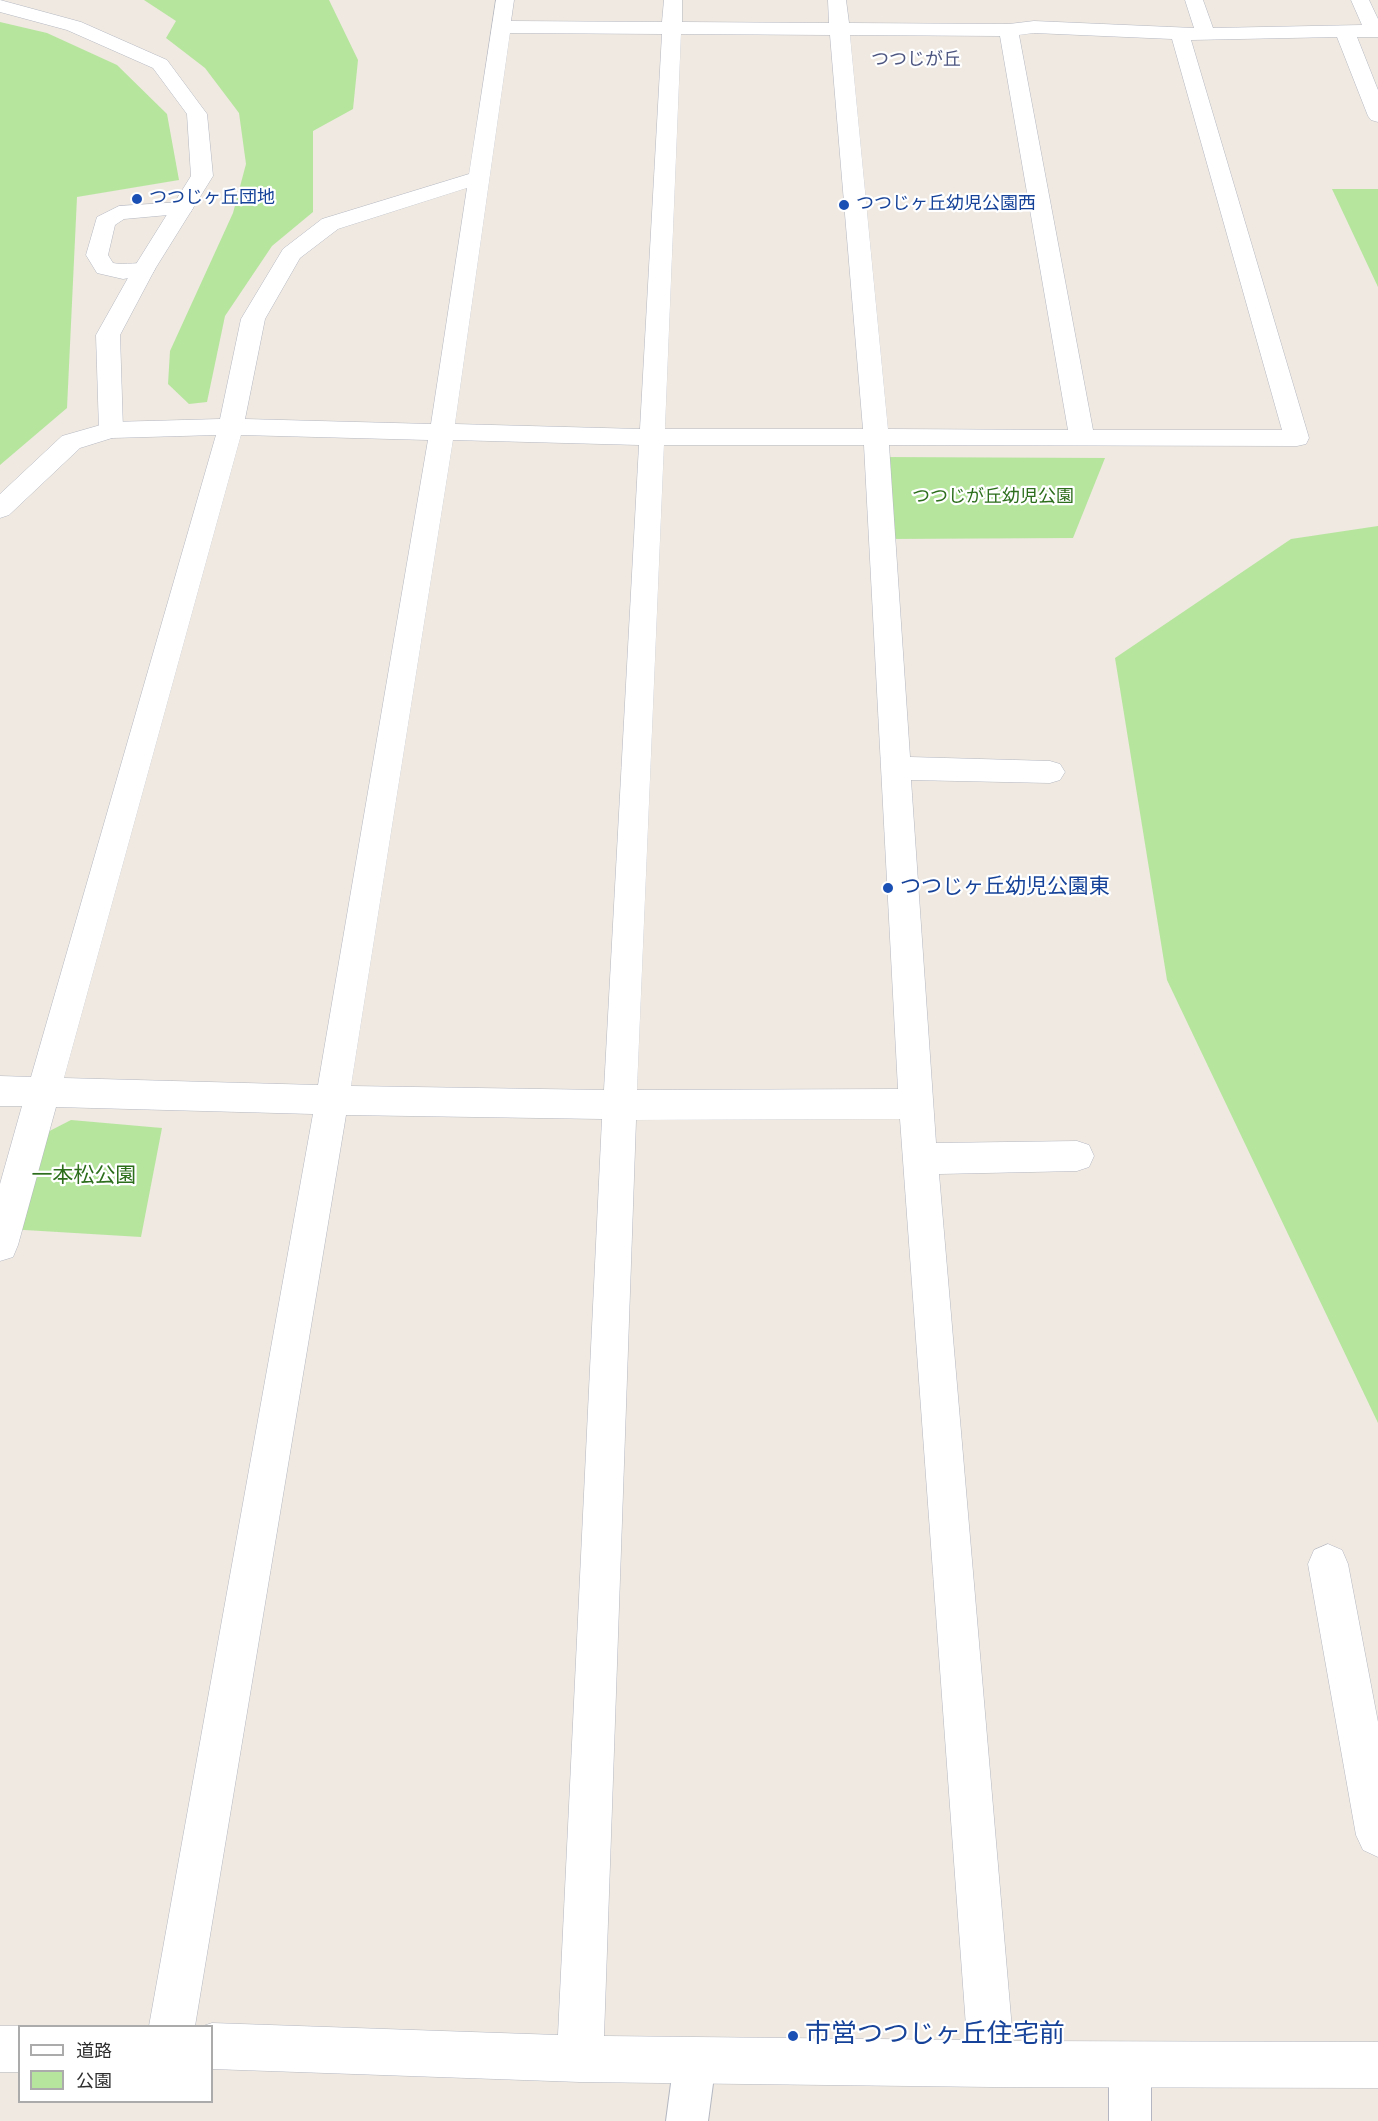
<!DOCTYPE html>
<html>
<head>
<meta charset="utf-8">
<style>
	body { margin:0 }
	#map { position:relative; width:1378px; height:2121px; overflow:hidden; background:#efe9e1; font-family:Jost,"Noto Sans JP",sans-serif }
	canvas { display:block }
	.legend { position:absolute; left:18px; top:2025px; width:195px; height:78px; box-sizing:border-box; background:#fff; border:2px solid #ababab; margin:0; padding:8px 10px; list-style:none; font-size:18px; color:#2e2e2e }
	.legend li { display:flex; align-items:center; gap:12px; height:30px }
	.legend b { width:30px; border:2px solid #ababab }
</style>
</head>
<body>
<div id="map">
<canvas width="1378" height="2121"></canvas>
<ul class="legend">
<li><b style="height:8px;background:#fff"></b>道路</li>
<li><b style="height:16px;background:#b6e59e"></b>公園</li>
</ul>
</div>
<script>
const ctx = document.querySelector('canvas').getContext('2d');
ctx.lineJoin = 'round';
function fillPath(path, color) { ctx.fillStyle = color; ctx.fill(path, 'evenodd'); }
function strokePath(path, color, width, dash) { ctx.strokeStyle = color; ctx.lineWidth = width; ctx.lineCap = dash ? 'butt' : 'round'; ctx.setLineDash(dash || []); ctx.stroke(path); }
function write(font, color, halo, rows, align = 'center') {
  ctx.font = font + ' Jost,"Noto Sans JP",sans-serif'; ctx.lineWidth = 4.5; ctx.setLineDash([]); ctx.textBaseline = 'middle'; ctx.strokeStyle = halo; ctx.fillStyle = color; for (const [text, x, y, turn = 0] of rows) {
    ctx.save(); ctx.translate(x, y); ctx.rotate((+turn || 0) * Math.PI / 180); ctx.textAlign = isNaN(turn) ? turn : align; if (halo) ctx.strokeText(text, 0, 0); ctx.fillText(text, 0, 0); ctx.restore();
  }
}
fillPath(new Path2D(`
	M144,0H329L358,60L353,109L313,131V212L272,246L225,316L207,402L189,404L168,384L170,351L233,213L246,164L239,113L205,68L166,38L176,21Z
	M0,22L47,33L117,65L167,114L179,180L77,197L67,408L0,465Z
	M1332,189H1378V287Z
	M881,457L1105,458L1073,538L887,539Z
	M1378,526V1423L1167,980L1115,658L1291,539Z
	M71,1120L162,1128L141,1237L8,1229L32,1140Z`), '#b6e59e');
const lane = new Path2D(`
	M695,2040L710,2046L716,2061L708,2121H666L674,2061L680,2046Z
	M1130,2044L1145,2050L1151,2065V2121H1109V2065L1115,2050Z`);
const street = new Path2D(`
	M496,0H514L511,21L662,22L664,0H682V22L829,23L828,0H846L849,23L1009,24L1034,21L1194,28L1185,0H1203L1213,28L1362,25L1351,0H1369L1378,19V37H1357L1378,90V122L1371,120L1368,116L1337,37L1191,40L1309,438L1306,444L1297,446L889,445L910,757L1050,761L1060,764L1065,772L1060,780L1050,783L911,780L936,1143L1077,1141L1089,1145L1094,1156L1089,1167L1077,1171L939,1174L1013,2041L1378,2042V2088L992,2087L580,2082L212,2069V2026H203L212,2023L558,2035L602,1119L346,1115L195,2026H149L313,1114L56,1107L18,1245L13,1257L0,1261V1184L22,1106H0V1076L31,1077L216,435L112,438L80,448L9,515L0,518V494L62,436L111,422L220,419L241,319L283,249L322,219L469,174ZM510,33L662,34L640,429L455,424ZM1034,33L1172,39L1282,430H1093L1019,35ZM681,34L830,35L863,429H665ZM850,35L1000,36L1068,430L888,429ZM467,188L431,424L245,419L265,319L300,258L338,229ZM241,435L428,440L318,1085L64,1078ZM453,440L639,445L604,1090L351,1086ZM664,445H864L898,1089L637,1090ZM900,1119L967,2040L604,2036L636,1120Z
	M182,202L190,203L193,208L190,213L124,219L115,225L108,255L113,263C126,266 139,261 152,264L155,269L152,274L123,279L97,273L86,255L97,217L119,206Z
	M1328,1544L1342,1550L1348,1564L1378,1722V1857L1363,1850L1356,1835L1308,1564L1314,1550Z
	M0,2026H21H20V2072H0Z`);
const secondary = new Path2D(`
	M0,0L81,22L167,60L207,114L213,176L155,269L120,335L123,430L120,436L111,438L102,436L99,430L96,335L133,269L191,176L187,114L153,68L67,30L0,12Z`);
strokePath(lane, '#b4b7c1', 2);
strokePath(street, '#b4b7c1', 1);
strokePath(secondary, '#b4b7c1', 1);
fillPath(lane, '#fff');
fillPath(street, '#fff');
fillPath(secondary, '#fff');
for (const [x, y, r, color] of [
	[137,199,6,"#1a4fb4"],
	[844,205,6,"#1a4fb4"],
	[888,888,6,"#1a4fb4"],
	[793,2036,6,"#1a4fb4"]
]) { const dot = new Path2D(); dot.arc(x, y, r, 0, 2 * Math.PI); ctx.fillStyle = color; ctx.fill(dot); strokePath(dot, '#fff', 2); }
write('18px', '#4d5680', '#fff', [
	["つつじが丘",916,61]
]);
write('18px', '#164399', '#fff', [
	["つつじヶ丘団地",149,199],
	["つつじヶ丘幼児公園西",856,205]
], 'left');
write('18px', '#2c6e1b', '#fff', [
	["つつじが丘幼児公園",993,498]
]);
write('21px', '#164399', '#fff', [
	["つつじヶ丘幼児公園東",900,888]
], 'left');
write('21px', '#2c6e1b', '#fff', [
	["一本松公園",84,1177]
]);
write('26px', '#164399', '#fff', [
	["市営つつじヶ丘住宅前",805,2036]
], 'left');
</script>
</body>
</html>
